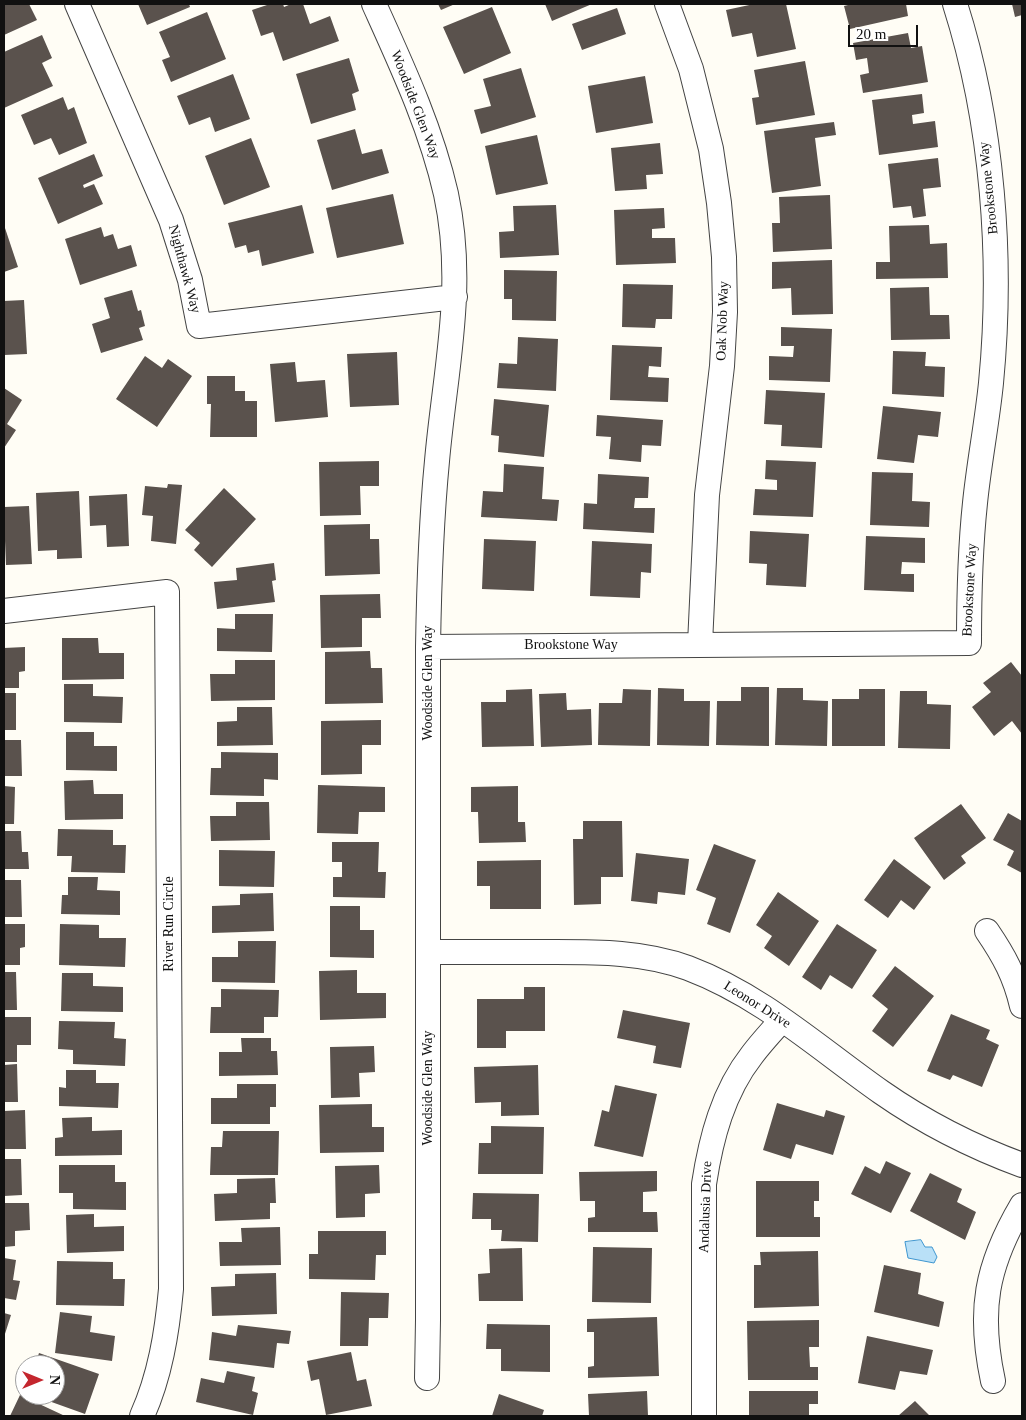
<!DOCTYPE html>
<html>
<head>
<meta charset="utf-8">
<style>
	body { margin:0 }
	#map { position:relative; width:1026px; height:1420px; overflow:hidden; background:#fffdf5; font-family:Georgia,serif }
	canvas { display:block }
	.frame { position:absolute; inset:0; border:5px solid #111; pointer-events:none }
	.north { position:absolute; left:15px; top:1355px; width:50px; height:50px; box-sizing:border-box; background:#fff; border:1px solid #a0a0a0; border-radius:50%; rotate:90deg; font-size:14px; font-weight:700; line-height:20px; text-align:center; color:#111 }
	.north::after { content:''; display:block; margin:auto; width:18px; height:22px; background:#c4262e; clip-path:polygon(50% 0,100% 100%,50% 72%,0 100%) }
	.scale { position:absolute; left:848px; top:25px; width:70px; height:22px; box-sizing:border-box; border:2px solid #111; border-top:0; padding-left:6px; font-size:15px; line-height:18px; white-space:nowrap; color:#111; -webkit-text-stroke:4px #fff; paint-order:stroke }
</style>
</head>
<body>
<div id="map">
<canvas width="1026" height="1420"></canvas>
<div class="frame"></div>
<div class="north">N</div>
<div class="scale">20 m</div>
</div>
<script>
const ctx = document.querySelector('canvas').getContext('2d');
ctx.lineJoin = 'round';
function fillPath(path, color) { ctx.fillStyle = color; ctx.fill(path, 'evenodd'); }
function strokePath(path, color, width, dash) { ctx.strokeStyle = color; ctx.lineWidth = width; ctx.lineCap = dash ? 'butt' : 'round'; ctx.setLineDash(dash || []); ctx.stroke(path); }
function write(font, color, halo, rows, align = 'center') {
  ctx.font = font + ' Georgia,serif'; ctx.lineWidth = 5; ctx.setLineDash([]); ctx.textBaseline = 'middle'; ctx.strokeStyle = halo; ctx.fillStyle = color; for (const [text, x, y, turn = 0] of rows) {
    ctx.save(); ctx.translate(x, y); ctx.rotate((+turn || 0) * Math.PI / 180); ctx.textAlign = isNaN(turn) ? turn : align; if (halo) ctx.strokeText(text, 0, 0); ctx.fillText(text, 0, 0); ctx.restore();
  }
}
const water = new Path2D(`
	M921,1240L925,1247H932L937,1257L934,1263L908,1258L905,1242Z`);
fillPath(water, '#b9e0f7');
strokePath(water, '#3f96cf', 1);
fillPath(new Path2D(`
	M4,4L14,5L29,4L37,20L4,35Z
	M138,4H189L190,7L147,25Z
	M270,4H283L284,7L291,4H303L310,24L330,16L339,41L283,61L273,32L261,36L252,10Z
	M438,4H455L441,10Z
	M545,4H592L552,21Z
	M754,4H786L796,49L757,57L752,33L732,37L726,10Z
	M852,4H906L908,16L850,29L844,6Z
	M1012,4H1022V15L1015,17Z
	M492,7L511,53L464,74L443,27Z
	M617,8L626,34L582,50L572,24Z
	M207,12L226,59L171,82L162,60L170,57L159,32Z
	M908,33L911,48L922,46L928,82L863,93L860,75L869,73L867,58L856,60L853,43Z
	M42,35L52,58L42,63L53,86L4,108V52Z
	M349,58L359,91L352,94L356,110L311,124L296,74Z
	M805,61L815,115L756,125L752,98L759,97L754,70Z
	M521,68L536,117L481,134L474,110L491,106L483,79Z
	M233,74L250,119L215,132L210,117L189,125L177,96Z
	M645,76L653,123L596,133L588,86Z
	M922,94L924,113L912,115L913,124L935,121L938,147L879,155L872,100Z
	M63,97L68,110L74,107L87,143L59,155L51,138L34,145L21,115Z
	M834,122L836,135L815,138L821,186L772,193L764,131Z
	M355,129L362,154L382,149L389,173L332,190L317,140Z
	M537,135L548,184L496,195L485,146Z
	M251,138L270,187L224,205L205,156Z
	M660,143L663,174L646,175L647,189L615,191L611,148Z
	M94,154L103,176L83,185L84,188L94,184L103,204L58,224L38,178Z
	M938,158L941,187L923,189L926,216L913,218L911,206L893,208L888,164Z
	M393,194L404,244L337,258L326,208Z
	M830,195L832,249L773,252L772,223H780L779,197Z
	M302,205L314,253L262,266L259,250L248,253L246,245L235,248L228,223Z
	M556,205L559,255L500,258L499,232L514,231L513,206Z
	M664,208L665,228L652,229V238H675L676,263L616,265L614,210Z
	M4,225L18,267L4,272Z
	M929,225L930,244L947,243L948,278L876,279V262H890L889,226Z
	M101,227L104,237L113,234L118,249L131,245L137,266L80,285L65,239Z
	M832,260L833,314L792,315L791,288L772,289V262Z
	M504,270L557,271L556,321L512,320V299H504Z
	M623,284L673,285L672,319H656L655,328L622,327Z
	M929,287L930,315H949L950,339L891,340L890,288Z
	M132,290L138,311L141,310L145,326L139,328L143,340L101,353L92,324L110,318L104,298Z
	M24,300L27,354L4,355V301Z
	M781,327L832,329L830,382L769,380V356L793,357L794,346H781Z
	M518,337L558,339L556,391L497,388L499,363L517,364Z
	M612,345L662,347L661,367L649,366L648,377L669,378L668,402L610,400Z
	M893,351L926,352L925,366L945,367L944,397L892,394Z
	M397,352L399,405L350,407L347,354Z
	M145,356L162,368L168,359L192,376L157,427L116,399Z
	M295,362L297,382L325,380L328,417L275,422L270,364Z
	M207,376H235V391H245V401H257V437H210L211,404H207Z
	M4,388L22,400L7,424L16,430L4,448Z
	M766,390L825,393L822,448L781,446L782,425L764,424Z
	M494,399L549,405L544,457L498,452L499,436L491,435Z
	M883,406L941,412L938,437L918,435L914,463L877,459Z
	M597,415L663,420L661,446L642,445L641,462L609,459L611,437L596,436Z
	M766,460L816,462L813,517L753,515L755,489L777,490V480L765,479Z
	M379,461V486H360L361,515L320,516L319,462Z
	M504,464L544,467L542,499L559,500L557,521L481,517L483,491L503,492Z
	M872,472L913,473L912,501L930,502L929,527L870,525Z
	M598,474L649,477L648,498H635L634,508H655L654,533L583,529L584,503L597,504Z
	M168,484L182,485L176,544L151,541L153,516L142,515L145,486L167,488Z
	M224,488L256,519L212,567L194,550L200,543L185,530Z
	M79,491L82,558L57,559V550L38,551L36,493Z
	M127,494L129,546L107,547L106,525L90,526L89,496Z
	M29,506L32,564L6,565L5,541H4V507Z
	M370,524V539H379L380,574L325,576L324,525Z
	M750,531L809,534L806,587L766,585L767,564L749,563Z
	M866,536L925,538V563L902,562L901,574H914V592L864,590Z
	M484,539L536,541L534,591L482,589Z
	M592,541L652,544L651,573L641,572L640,598L590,596Z
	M274,563L276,580L272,581L275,602L217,609L214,582L237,580L236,568Z
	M380,594L381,618H362V647L321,648L320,595Z
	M235,614H273L272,652L217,651V628L235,629Z
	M62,638H98L99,653H124V679L62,680Z
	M25,647V671L19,672V688H4V648Z
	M370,651L371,668H382L383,703L325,704V652Z
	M235,660H275V700L211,701L210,674H235Z
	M1011,662L1022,676V734L1012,721L994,736L972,707L991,692L983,683Z
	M64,684H93V696L123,697L122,723L64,722Z
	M741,687H769V746L716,745L717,701H741Z
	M658,688L684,689V701H710L709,746L657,745Z
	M777,688H803V700L828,701L827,746L775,745Z
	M532,689L534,746L482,747L481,702H506V690Z
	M623,689L651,690L650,746L598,745L599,703H622Z
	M859,689H885V746H832V699H859Z
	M900,691H927V704L951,705L950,749L898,748Z
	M4,693H16V730H4Z
	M566,693L567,710L591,709L592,745L541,747L539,694Z
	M237,707H272L273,745L217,746V722L237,721Z
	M381,720V745H362V774L321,775V721Z
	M66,732H94V746H117V771L66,770Z
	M4,740H21L22,776H4Z
	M221,752L278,753V780L264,779V796L210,795L211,768H221Z
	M93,780L94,794H123V819L65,820L64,781Z
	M318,785L385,787V812H359L358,834L317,833Z
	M4,786L15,787L14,824H4Z
	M518,786V822H525L526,842L479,843L478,812H471V787Z
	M236,802H269L270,840L211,841L210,816H236Z
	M961,804L986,838L961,856L966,863L944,880L914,838Z
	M1008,813L1022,821V873L1007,865L1014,851L993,840Z
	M583,821H622L623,877H601V904L574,905L573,839H583Z
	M58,829L113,830V845H126L125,873L71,872L72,856H57Z
	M4,831H21L22,852H28L29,869H4Z
	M332,842H379L378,872H386L385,898L333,897V877H342V862H332Z
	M714,844L756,860L730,933L707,924L716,898L696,890Z
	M219,850L275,851L274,887L219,886Z
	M636,853L689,859L685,895L658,892L657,904L631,901Z
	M894,859L931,887L914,910L901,900L888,918L864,900Z
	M541,860V909H490V886H477V861Z
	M68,877H98L97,890L120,891V915L61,914L62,895H68Z
	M4,880H21L22,917H4Z
	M778,892L819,921L789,966L764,948L772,936L756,925Z
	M273,893L274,931L212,933V906L240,905V894Z
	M330,906H360V930H374V958L330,957Z
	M4,924H25V947L20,948V965H4Z
	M60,924L99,925V938H126L125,967L59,965Z
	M837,924L877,950L852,989L830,975L821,990L802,977Z
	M238,941H276L275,983L212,982V957H238Z
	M895,966L934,996L893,1047L872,1031L888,1009L872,996Z
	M357,970V993H386V1018L320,1020L319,971Z
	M4,972H16L17,1010H4Z
	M62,973H93V986L123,987V1012L61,1011Z
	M524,987H545V1031H506V1048H477V999H524Z
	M221,989L279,990L278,1017H264V1033H210L211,1007H221Z
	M623,1010L690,1023L681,1068L653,1063L656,1046L617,1038Z
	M951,1014L990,1030L986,1039L999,1045L982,1087L953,1075L950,1080L927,1071Z
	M4,1017H31V1045H17V1062H4Z
	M59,1021L115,1022L114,1038L126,1039L125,1066L73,1064V1050L58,1049Z
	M241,1038H271V1051H277L278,1075L219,1076V1052H242Z
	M374,1046L375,1072L359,1073L360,1097L331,1098L330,1047Z
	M17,1064L18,1102H4V1065Z
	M538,1065L539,1115L501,1116V1102L475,1103L474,1067Z
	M66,1070H96V1083H119L118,1108L59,1106V1087L66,1088Z
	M237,1084H276V1107H270V1124H211V1098H237Z
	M615,1085L657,1094L643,1157L594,1146L602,1110L609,1112Z
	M777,1103L824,1117L826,1110L845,1116L833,1155L796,1144L791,1159L763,1150Z
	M372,1104V1127H384V1152L320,1153L319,1105Z
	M25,1110L26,1149H4V1111Z
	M92,1117V1131L122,1130V1155L55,1156V1138L63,1137L62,1118Z
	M491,1126L544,1127L543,1174H478L479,1143H491Z
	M223,1131H279L278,1175H210L211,1147H222Z
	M4,1159H21L22,1195L4,1196Z
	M886,1161L911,1173L891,1213L851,1194L865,1166L880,1174Z
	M59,1165H115V1182H126V1210L73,1209V1193H59Z
	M379,1165L380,1193L365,1194V1217L336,1218L335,1166Z
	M657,1171V1191L643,1192V1212H657L658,1232H588V1218L595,1217V1201H580L579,1172Z
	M930,1173L962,1189L957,1202L976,1212L965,1240L910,1211Z
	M275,1178L276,1203H270V1219L215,1221L214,1194L237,1193V1179Z
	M756,1181H819V1201H814V1217H820V1237H756Z
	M473,1193L539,1194L538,1242L501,1241L502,1230H491V1219H472Z
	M4,1203H29L30,1230L15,1231V1246L4,1247Z
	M94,1214V1227L124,1226V1251L67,1253L66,1215Z
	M280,1227L281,1265L220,1266L219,1242H242L241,1228Z
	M318,1231H386V1255H376L375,1280L309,1279V1254H318Z
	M593,1247L652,1248L651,1303L592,1302Z
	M522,1248L523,1301H479L478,1274L490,1273L489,1249Z
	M818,1251L819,1306L754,1308V1265H761L760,1252Z
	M4,1258L16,1260L13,1280L20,1281L16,1300L4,1298Z
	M57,1261L113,1262V1279H125L124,1306L56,1305Z
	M884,1265L921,1273L918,1294L944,1302L939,1327L874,1312Z
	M276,1273L277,1314L212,1316L211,1287L235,1286V1274Z
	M341,1292L389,1293L388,1318H369L368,1346H340Z
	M60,1312L92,1316L90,1332L115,1336L112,1361L55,1353Z
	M4,1313L11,1315L4,1337Z
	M657,1317L659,1376L588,1378V1367L594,1366V1332H587V1319Z
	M819,1320V1347H809L810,1367H818V1380H748L747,1321Z
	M487,1324L550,1325V1372L501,1371V1349H486Z
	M238,1325L291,1331L289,1344L277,1343L274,1368L209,1360L212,1332L236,1336Z
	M867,1336L933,1350L927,1375L900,1371L895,1390L858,1383Z
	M351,1352L357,1381L366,1379L372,1406L326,1415L319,1379L311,1381L307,1361Z
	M39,1353L99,1374L85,1414L32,1395H55V1365H35Z
	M227,1371L255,1377L252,1391L258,1393L253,1415L196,1402L201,1378L224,1383Z
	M647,1391L648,1416H589L588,1394Z
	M749,1391H818V1404H809V1416H749Z
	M499,1394L544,1410L542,1416H492Z
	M20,1395L65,1416H10Z
	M915,1401L930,1416H898Z`), '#5a524d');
const minor = new Path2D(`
	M77,4L171,220L190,280L199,326L455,297
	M374,4C402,66 431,128 446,194C466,287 445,370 437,461C431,523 429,585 428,647V1320L427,1378
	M667,4L691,69L711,149L719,203L724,257L725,312L722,366L707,495L700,644
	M4,611L167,592L171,1289C167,1333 160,1376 142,1416
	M428,647L969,643C969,596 970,550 975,503C979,463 987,423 991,383C1003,259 993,123 955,4
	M987,931C1004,956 1015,976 1022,1006
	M428,952C467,952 506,952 546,952C593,952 642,951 688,968C762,996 817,1047 881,1092C924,1122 973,1147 1022,1165
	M993,1381C978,1311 986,1266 1022,1205
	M704,1416V1184C711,1138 723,1092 752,1055C761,1043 772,1031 782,1020`);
strokePath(minor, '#444', 26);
strokePath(minor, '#fff', 24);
write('14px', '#111', '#fff', [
	["Woodside Glen Way",415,105,69],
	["Brookstone Way",989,188,-96],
	["Nighthawk Way",184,269,75],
	["Oak Nob Way",723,321,-88],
	["Brookstone Way",970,590,-87],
	["Brookstone Way",571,645],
	["Woodside Glen Way",428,683,-90],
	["River Run Circle",169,924,-90],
	["Leonor Drive",757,1005,32],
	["Woodside Glen Way",428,1088,-90],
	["Andalusia Drive",706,1207,-88]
]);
</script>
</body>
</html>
